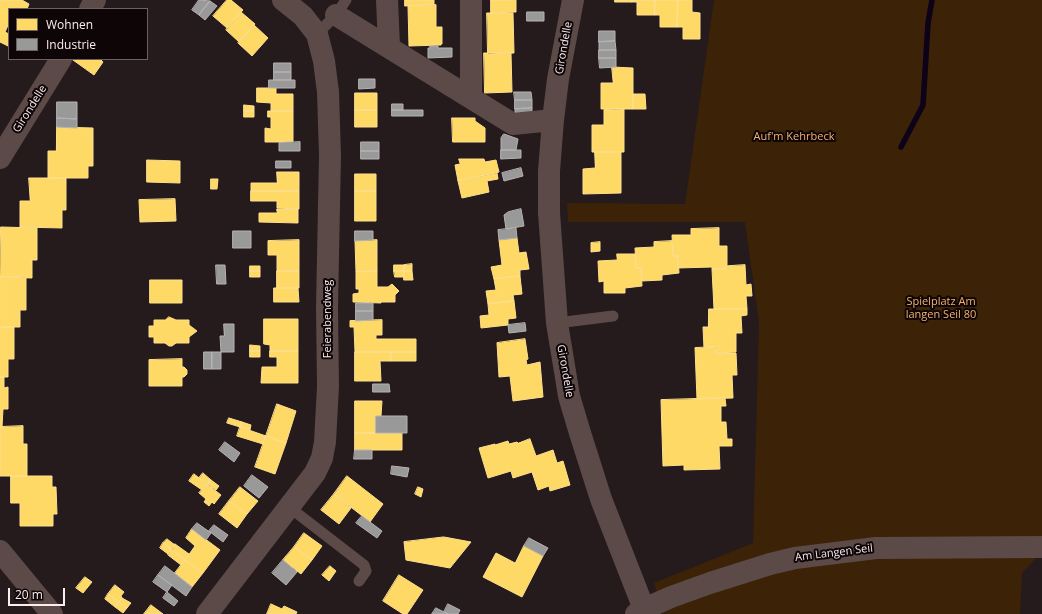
<!DOCTYPE html>
<html>
<head>
<meta charset="utf-8">
<style>
	body { margin:0 }
	#map { position:relative; width:1042px; height:614px; overflow:hidden; background:#251a1c; font-family:"Open Sans",sans-serif }
	canvas { display:block }
	.legend { position:absolute; left:8px; top:8px; width:140px; height:52px; box-sizing:border-box; background:#0d0506; border:1px solid #6d6163; margin:0; padding:5px 7px; list-style:none; font-size:12px; color:#fcecef }
	.legend li { display:flex; align-items:center; gap:8px; height:20px }
	.legend b { width:20px; border:1px solid #6d6163 }
	.scale { position:absolute; left:8px; top:588px; width:57px; height:18px; box-sizing:border-box; border:2px solid #fcecef; border-top:0; padding-left:5px; font-size:12px; line-height:14px; white-space:nowrap; color:#fcecef; -webkit-text-stroke:3px #0d0506; paint-order:stroke }
</style>
</head>
<body>
<div id="map">
<canvas width="1042" height="614"></canvas>
<ul class="legend">
<li><b style="height:11px;background:#ffd966"></b>Wohnen</li>
<li><b style="height:11px;background:#999"></b>Industrie</li>
</ul>
<div class="scale">20 m</div>
</div>
<script>
const ctx = document.querySelector('canvas').getContext('2d');
ctx.lineJoin = 'round';
function fillPath(path, color) { ctx.fillStyle = color; ctx.fill(path, 'evenodd'); }
function strokePath(path, color, width, dash) { ctx.strokeStyle = color; ctx.lineWidth = width; ctx.lineCap = dash ? 'butt' : 'round'; ctx.setLineDash(dash || []); ctx.stroke(path); }
function write(font, color, halo, rows, align = 'center') {
  ctx.font = font + ' "Open Sans",sans-serif'; ctx.lineWidth = 4; ctx.setLineDash([]); ctx.textBaseline = 'middle'; ctx.strokeStyle = halo; ctx.fillStyle = color; for (const [text, x, y, turn = 0] of rows) {
    ctx.save(); ctx.translate(x, y); ctx.rotate((+turn || 0) * Math.PI / 180); ctx.textAlign = isNaN(turn) ? turn : align; if (halo) ctx.strokeText(text, 0, 0); ctx.fillText(text, 0, 0); ctx.restore();
  }
}
fillPath(new Path2D(`
	M714,0H1042V552L1022,573L1020,614H663L654,583L753,543L759,323L745,222H568L567,203L685,204Z`), '#3c2206');
const homes = new Path2D(`
	M0,0H22L29,4L27,9H9V23L5,32L9,34L8,46L0,42Z
	M227,0H231L243,10L227,28L213,16Z
	M405,0H434V5L405,6Z
	M491,0H516V12L491,13Z
	M615,0H632V2H615Z
	M632,0H655V15H637V2H632Z
	M655,0H678L677,27H660V15H655Z
	M678,0H692V12L700,13V39H683V27H677Z
	M436,5V27H442V44H441V45L409,46L408,6Z
	M241,12L255,24L239,42L226,30Z
	M487,13H513L514,53L488,54Z
	M254,25L268,38L252,56L238,43Z
	M484,53H511L512,92L485,93Z
	M74,59H100L103,62L94,75L73,60Z
	M612,67L633,68V109H601V83H613Z
	M257,88H276V94H293V111H271V103L257,102Z
	M355,93H377V110H355Z
	M633,94H645L646,109H633Z
	M244,105L254,106V111H244Z
	M624,109V152H592V125H604V110Z
	M355,110H377V127H355Z
	M244,111H254V117H244Z
	M268,111H293V142H265V128L271,129V117H268Z
	M452,118H475V121L485,128V142H453Z
	M57,127L93,128V166H88V178H48V151H56Z
	M595,152H621V193L583,194V169L595,168Z
	M459,159H484L485,162L496,160L499,172L458,181L455,165L460,164Z
	M147,160L180,161V183L147,182Z
	M277,172H299V191H251V183H277Z
	M497,173L498,179L487,181L489,192L462,198L458,181Z
	M355,174H376V191H355Z
	M29,178H66V210H62V228L20,227V201H30Z
	M211,179H218L217,189H211Z
	M251,191H299V209L277,208V201H251Z
	M355,191H376V221H355Z
	M175,199L176,221L140,222L139,200Z
	M277,209H298V223L259,222V213H277Z
	M1,227L37,228V260H32V278L0,277Z
	M719,228V246H727V267H725V269H712V267L678,268V256H673L672,235H691V229Z
	M517,238L519,253L526,252L529,269L520,270V276L494,279L491,267L502,265L499,240Z
	M299,240V271H277V255H268V241Z
	M377,240V271L356,272L355,241Z
	M672,241L673,256H678L679,273L662,275V280L642,281L641,268H636L635,248L654,247V242Z
	M600,242V251L591,252V243Z
	M617,254H635L636,268H641L642,286L625,288V293H604V281L599,282L598,261L617,260Z
	M412,264V271H404V265Z
	M394,265H404V271H394Z
	M745,265L746,285L751,284L752,296H746L747,309H714L712,269H725V267L727,266Z
	M250,266H260V271H250Z
	M250,271H260V277H250Z
	M277,271H299V288H277Z
	M377,271V287H388L392,284L399,291L395,295V302H381V303L353,302V294L359,293V289H356V272Z
	M394,271H404V277H395Z
	M404,271H412L413,280H404Z
	M520,276L522,294L513,295L514,301L488,304L486,291L496,290L494,279Z
	M0,277H26V310H20V327H0Z
	M150,280H182V303H150Z
	M274,288H298L299,302H274Z
	M514,301L516,318L508,319V325L481,328L480,316L489,315L488,304Z
	M709,309H747V315L741,316L742,333H736V352L716,353V347L704,348L703,327H708Z
	M169,317L176,320H189V325L197,331L189,337V343H176L172,346H169L165,343H154V337H149V326H154V320H165Z
	M264,319H298V351H270V345L264,344Z
	M382,320V335H376V339H416V352H355L354,327H350V321Z
	M0,327H14V359H8V377H0Z
	M525,339L528,359L526,360L527,365L540,362L543,397L513,401L510,376L499,377L497,343Z
	M250,345L260,346V351H250Z
	M715,347L716,353H736L737,375H732L733,398L697,399L695,348Z
	M250,351H260V357H250Z
	M270,351H298V383H261L262,367H277V357H270Z
	M355,352H391V361H380L381,381H355Z
	M391,352H416V361H391Z
	M182,359V367H184L187,370V374L184,377H182V386H149V360Z
	M0,377H4V388L8,387V409H3L2,427H0Z
	M725,398L726,406H721V422H726L727,439H732V446H719L720,469L684,470V465L663,466L661,400Z
	M355,401H382L381,416H376V433H355Z
	M277,404L296,411L286,443L266,436Z
	M229,418L242,422L240,427L227,423Z
	M242,422L251,425L250,430L240,427Z
	M23,426V444H27V476H0V427Z
	M240,427L266,436L263,444L237,436Z
	M355,433H402V450H355Z
	M266,436L286,443L275,474L255,467Z
	M530,439L536,456L553,450L557,463L563,461L570,485L550,491L549,486L538,490L532,472L513,478L511,471L488,478L479,448L495,444V445L508,441L509,444L517,442L518,443Z
	M203,473L211,480L208,484L199,478Z
	M194,474L207,484L202,490L189,481Z
	M11,476H52V487H56L57,514H53V526H20V503H11Z
	M347,476L383,504L370,522L334,494Z
	M211,480L219,486L216,490L208,484Z
	M207,484L221,495L214,504L212,502L209,506L204,502L206,499L199,493Z
	M240,487L258,501L247,514L229,501Z
	M418,487L423,489L421,497L415,494Z
	M334,494L351,508L339,524L321,510Z
	M229,501L247,514L237,528L219,514Z
	M192,529L220,550L203,573L185,560L195,546L186,538Z
	M304,533L322,546L312,560L294,547Z
	M444,537L471,542L450,568L406,560L404,542Z
	M167,539L175,545L171,549L163,543Z
	M163,543L171,549L168,554L160,548Z
	M175,544L189,554L185,560L172,550Z
	M524,546L543,556L522,597L483,577L496,553L515,563Z
	M294,547L312,560L301,574L283,560Z
	M171,549L185,560L181,565L168,555Z
	M185,560L203,573L192,587L175,573Z
	M330,566L336,571L329,581L322,575Z
	M399,575L423,590L407,614H403L383,601Z
	M85,577L92,582L83,593L76,588Z
	M115,585L124,592L121,596L122,598L119,602L108,594Z
	M108,594L119,602L115,607L105,599Z
	M122,598L131,603L127,608L119,602Z
	M119,602L127,608L123,613L115,607Z
	M271,604L282,609L284,606L297,612L296,614H267Z
	M151,605L163,614H144Z`);
fillPath(homes, '#ffd966');
strokePath(homes, '#fedf8f', 1);
const industry = new Path2D(`
	M199,0L210,1L199,15L192,10Z
	M210,1L217,6L205,20L199,15Z
	M527,12H544V21H527Z
	M599,31H615V41L599,42Z
	M615,41L616,50H599V42Z
	M430,46H438V48H452V57L428,58V48H430Z
	M599,50H616V58H599Z
	M599,58H616V67L600,68Z
	M274,63H291V72H274Z
	M274,72H291V80H274Z
	M359,79H375V88L359,89Z
	M269,80H295V88H269Z
	M514,92H531L532,100H515Z
	M515,100H532V108L515,109Z
	M57,102H77V119L57,118Z
	M392,104H403V110H392Z
	M532,108V116H515V109Z
	M392,110H423V116H392Z
	M57,118L77,119V128L57,127Z
	M504,134L518,139L516,150H501V138Z
	M300,142V151H279V143Z
	M361,142H379V151H361Z
	M501,150H521V158L501,159Z
	M361,151H379V159H361Z
	M276,161H291V168H276Z
	M521,168L523,176L504,181L502,173Z
	M521,209L524,226L506,229L504,215L508,212Z
	M516,228L517,238L499,240L498,230Z
	M233,231H251V248H233Z
	M355,231H373V240L355,241Z
	M216,265H225L226,284H217Z
	M356,303H373V311H356Z
	M356,311H373V320L356,321Z
	M525,323L526,331L509,333L508,325Z
	M224,324H234V352H221L220,336H224Z
	M204,352H212V369H204Z
	M212,352H221V369H212Z
	M373,384H389L390,392H373Z
	M376,416H407V433H376Z
	M225,442L240,453L234,462L219,450Z
	M355,450H372V459H354Z
	M392,466L409,468L407,477L391,474Z
	M252,475L268,487L259,498L244,486Z
	M362,516L382,531L377,538L356,523Z
	M197,523L211,533L206,540L192,529Z
	M214,525L228,535L223,542L209,531Z
	M529,538L548,548L543,556L524,546Z
	M283,560L297,572L286,585L272,573Z
	M165,566L192,587L186,596L158,575Z
	M158,575L172,585L167,592L153,582Z
	M167,592L178,601L174,606L163,598Z
	M448,604L460,610L458,614H448L444,612Z
	M436,608L448,614H432Z`);
fillPath(industry, '#999');
strokePath(industry, '#b7b2b3', 1);
strokePath(new Path2D(`
	M901,147L923,105L928,23L932,0`), '#0d0217', 5.5);
strokePath(new Path2D(`
	M317,34L336,15L346,0
	M557,323L613,316
	M289,507L364,565L366,571L359,581`), '#5b4a47', 11);
strokePath(new Path2D(`
	M387,0L389,46
	M471,0V98
	M573,0L558,79L553,120L549,171V213L557,323L569,396L580,433L601,499L644,609
	M90,9L95,0
	M336,15L513,124L553,120
	M0,158L61,59
	M0,551L52,614
	M207,614L315,473L322,458L325,442L328,387L327,307L330,155L328,92L324,61L317,34L303,16L283,0
	M636,614L644,609L671,597L710,583L770,564L795,558L876,548L1042,547`), '#5b4a47', 22);
write('11px', '#fcecef', '#0d0506', [
	["Girondelle",564,48,-80],
	["Girondelle",30,109,-58],
	["Feierabendweg",328,319,-90],
	["Girondelle",565,371,80],
	["Am Langen Seil",834,553,-7]
]);
write('11px', '#f6b270', '#0d0506', [
	["Auf'm Kehrbeck",794,137],
	["Spielplatz Am",941,302],
	["langen Seil 80",941,315]
]);
</script>
</body>
</html>
